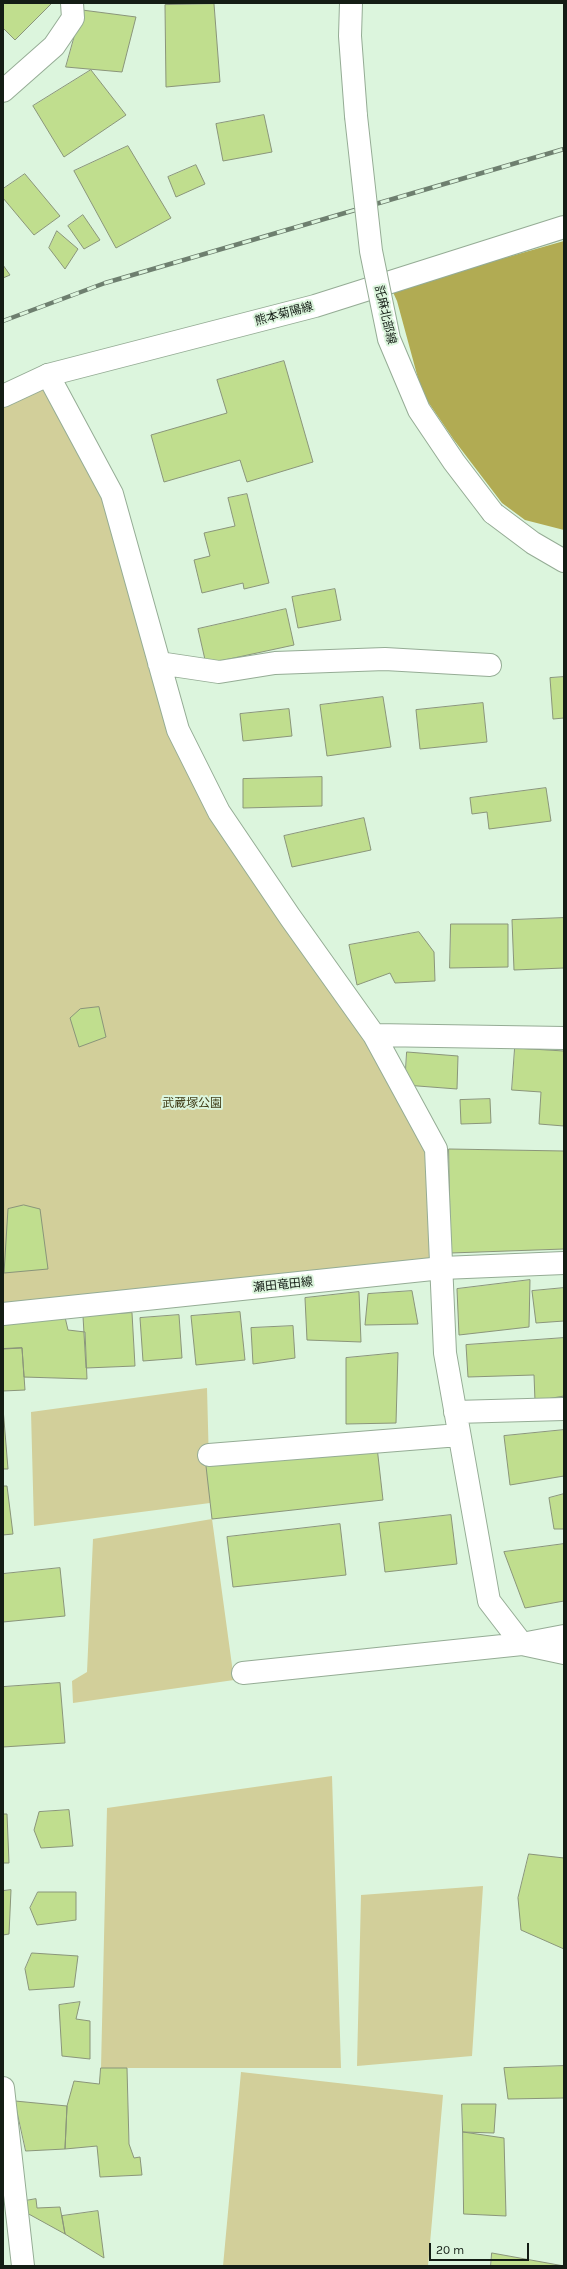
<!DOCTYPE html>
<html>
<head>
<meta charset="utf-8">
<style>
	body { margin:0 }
	#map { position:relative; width:567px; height:2269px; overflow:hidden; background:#dcf5dd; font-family:Karla,sans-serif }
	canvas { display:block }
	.frame { position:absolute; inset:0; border:4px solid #141d15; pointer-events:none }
	.scale { position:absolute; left:429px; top:2243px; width:100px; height:18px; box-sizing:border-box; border:2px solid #141d15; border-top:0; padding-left:5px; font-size:12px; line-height:14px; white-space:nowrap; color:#141d15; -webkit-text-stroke:3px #dcf5dd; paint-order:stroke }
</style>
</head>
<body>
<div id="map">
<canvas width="567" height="2269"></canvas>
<div class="frame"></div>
<div class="scale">20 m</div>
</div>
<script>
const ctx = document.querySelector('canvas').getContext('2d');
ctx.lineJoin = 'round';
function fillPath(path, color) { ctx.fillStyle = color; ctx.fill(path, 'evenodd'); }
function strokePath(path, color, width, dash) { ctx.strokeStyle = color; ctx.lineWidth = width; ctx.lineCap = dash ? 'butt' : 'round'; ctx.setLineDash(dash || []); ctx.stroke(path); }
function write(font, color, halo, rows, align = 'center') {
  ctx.font = font + ' Karla,"Noto Sans JP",sans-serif'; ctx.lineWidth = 4; ctx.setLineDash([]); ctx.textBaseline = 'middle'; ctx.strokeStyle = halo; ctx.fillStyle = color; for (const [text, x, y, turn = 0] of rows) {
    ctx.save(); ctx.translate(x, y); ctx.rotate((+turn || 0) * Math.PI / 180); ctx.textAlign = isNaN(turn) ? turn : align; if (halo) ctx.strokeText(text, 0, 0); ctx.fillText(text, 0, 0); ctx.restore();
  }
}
fillPath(new Path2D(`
	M48,375L112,494L178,730L436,1149L442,1268L3,1314V402Z
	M207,1388L210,1503L34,1526L31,1412Z
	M212,1519L234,1680L73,1703L72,1681L87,1672L93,1539Z
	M332,1776L341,2068H101L107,1808Z
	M483,1886L472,2056L357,2066L361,1895Z
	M241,2072L443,2095L428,2266H223Z`), '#d2cf9a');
fillPath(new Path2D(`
	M564,241V530L525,520L502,503L454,440L422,393L397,301L392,290Z`), '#b1ab53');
const building = new Path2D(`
	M3,3H52L15,40L3,28Z
	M214,4L220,82L166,87L165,5Z
	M82,10L136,17L122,72L66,67Z
	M91,70L126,115L64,157L33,106Z
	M264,115L272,152L223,161L216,124Z
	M128,146L171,218L116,248L74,171Z
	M196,165L205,184L176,197L168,177Z
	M25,174L60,216L34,235L3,198V189Z
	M83,215L100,240L84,249L68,226Z
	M57,231L78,249L65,269L49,248Z
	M3,265L10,275L3,278Z
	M284,361L313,462L247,482L240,460L164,482L151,435L227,413L217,380Z
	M247,494L269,583L244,589L243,583L202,593L194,560L210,556L204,533L235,526L228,498Z
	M335,589L341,620L298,628L292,597Z
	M286,609L294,645L206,664L198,629Z
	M564,677V718L553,719L550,678Z
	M383,697L391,747L327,756L320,705Z
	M483,703L487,742L420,749L416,710Z
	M289,709L292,736L243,741L240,714Z
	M322,777V806L243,808V779Z
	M546,788L551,821L489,829L487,812L472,814L470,798Z
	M364,818L371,850L292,867L284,836Z
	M564,918V968L514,970L512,920Z
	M451,924H508V967L450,968Z
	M419,932L434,952L435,981L395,983L390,973L357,985L349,945Z
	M99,1007L106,1037L79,1047L70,1018L80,1009Z
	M515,1048L564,1051V1126L539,1124L541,1092L512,1090Z
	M407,1052L458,1056L457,1089L405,1085Z
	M490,1099L491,1123L461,1124L460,1100Z
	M449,1149L564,1151V1249L451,1253Z
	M24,1205L40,1209L48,1269L4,1273L8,1209Z
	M530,1280L529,1327L459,1335L457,1289Z
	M564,1288V1321L536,1323L532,1291Z
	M412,1291L418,1324L365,1325L368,1294Z
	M359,1292L361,1342L307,1340L305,1298Z
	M240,1312L245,1360L196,1365L191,1316Z
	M132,1313L135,1366L86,1368L83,1316Z
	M179,1315L182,1358L143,1361L140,1318Z
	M65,1317L68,1330L85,1332L87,1379L24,1377L22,1348L3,1349V1321Z
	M293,1326L295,1358L253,1364L251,1328Z
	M564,1338V1396L535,1401L534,1375L468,1377L466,1345Z
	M22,1348L25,1390L3,1391V1349Z
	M398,1353L396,1423L346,1424V1358Z
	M3,1408L8,1469H3Z
	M564,1430V1476L510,1485L504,1436Z
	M377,1447L383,1500L212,1519L206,1466Z
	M3,1486H7L13,1534L3,1535Z
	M564,1494V1529H554L549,1498Z
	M451,1515L457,1564L385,1572L379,1523Z
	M340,1524L346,1575L233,1587L227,1537Z
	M564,1544V1601L525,1608L504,1552Z
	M60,1568L65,1616L3,1622V1574Z
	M60,1683L65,1743L3,1747V1687Z
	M69,1810L73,1846L41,1848L34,1830L39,1812Z
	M3,1814H7L9,1863H3Z
	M529,1854L564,1858V1949L521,1930L518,1898Z
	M11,1890L9,1934L3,1935V1891Z
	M38,1892H76V1920L37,1925L30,1908Z
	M32,1953L78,1956L74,1987L29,1990L25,1969Z
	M80,2002L76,2019L90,2021V2059L62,2056L59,2005Z
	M564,2066V2098L508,2099L504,2068Z
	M101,2068H127L129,2144L134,2158L140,2157L142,2175L100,2177L97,2146L65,2149L67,2106L74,2081L99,2084Z
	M15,2101L67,2106L65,2149L26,2151Z
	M462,2104H496L494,2133L463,2132Z
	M463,2132L504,2138L506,2216L464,2214Z
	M36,2199L37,2208L60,2207L65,2234L16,2207L19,2202Z
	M98,2211L104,2258L65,2234L62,2216Z
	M492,2253L564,2266H491Z`);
fillPath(building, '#c0de8e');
strokePath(building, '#8a957a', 1);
const street = new Path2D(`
	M3,91L54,46L73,18L72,3
	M48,375L112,494L178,730L219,812L290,917L374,1035L436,1149L445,1353L489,1601L522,1644L564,1653
	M159,663L219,672L275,663L385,659L490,665
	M374,1035L564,1038
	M455,1412L564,1409
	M209,1455L459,1435
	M243,1673L522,1644L564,1636
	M3,2088L23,2266`);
const secondary = new Path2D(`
	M351,3L350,36L356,116
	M3,396L48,375L315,306L564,227
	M493,513L533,543L564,561
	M3,1314L442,1268L564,1263`);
strokePath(street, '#95ac95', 24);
strokePath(secondary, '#95ac95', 24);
strokePath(street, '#fff', 22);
strokePath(secondary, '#fff', 22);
const rail = new Path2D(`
	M3,321L105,283L564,149`);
strokePath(rail, '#6e7f6f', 4.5);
strokePath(rail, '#dcf5dd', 3, [9]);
const secondaryBridge = new Path2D(`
	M356,116L371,251L389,339L419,410L454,462L493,513`);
strokePath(secondaryBridge, '#95ac95', 24, []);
strokePath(secondaryBridge, '#fff', 22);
write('12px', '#141d15', '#dcf5dd', [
	["熊本菊陽線",284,314,-15],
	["託麻北部線",385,315,77],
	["瀬田竜田線",283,1285,-6]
]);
write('12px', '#43401b', '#dcf5dd', [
	["武蔵塚公園",192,1104]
]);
</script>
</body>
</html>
